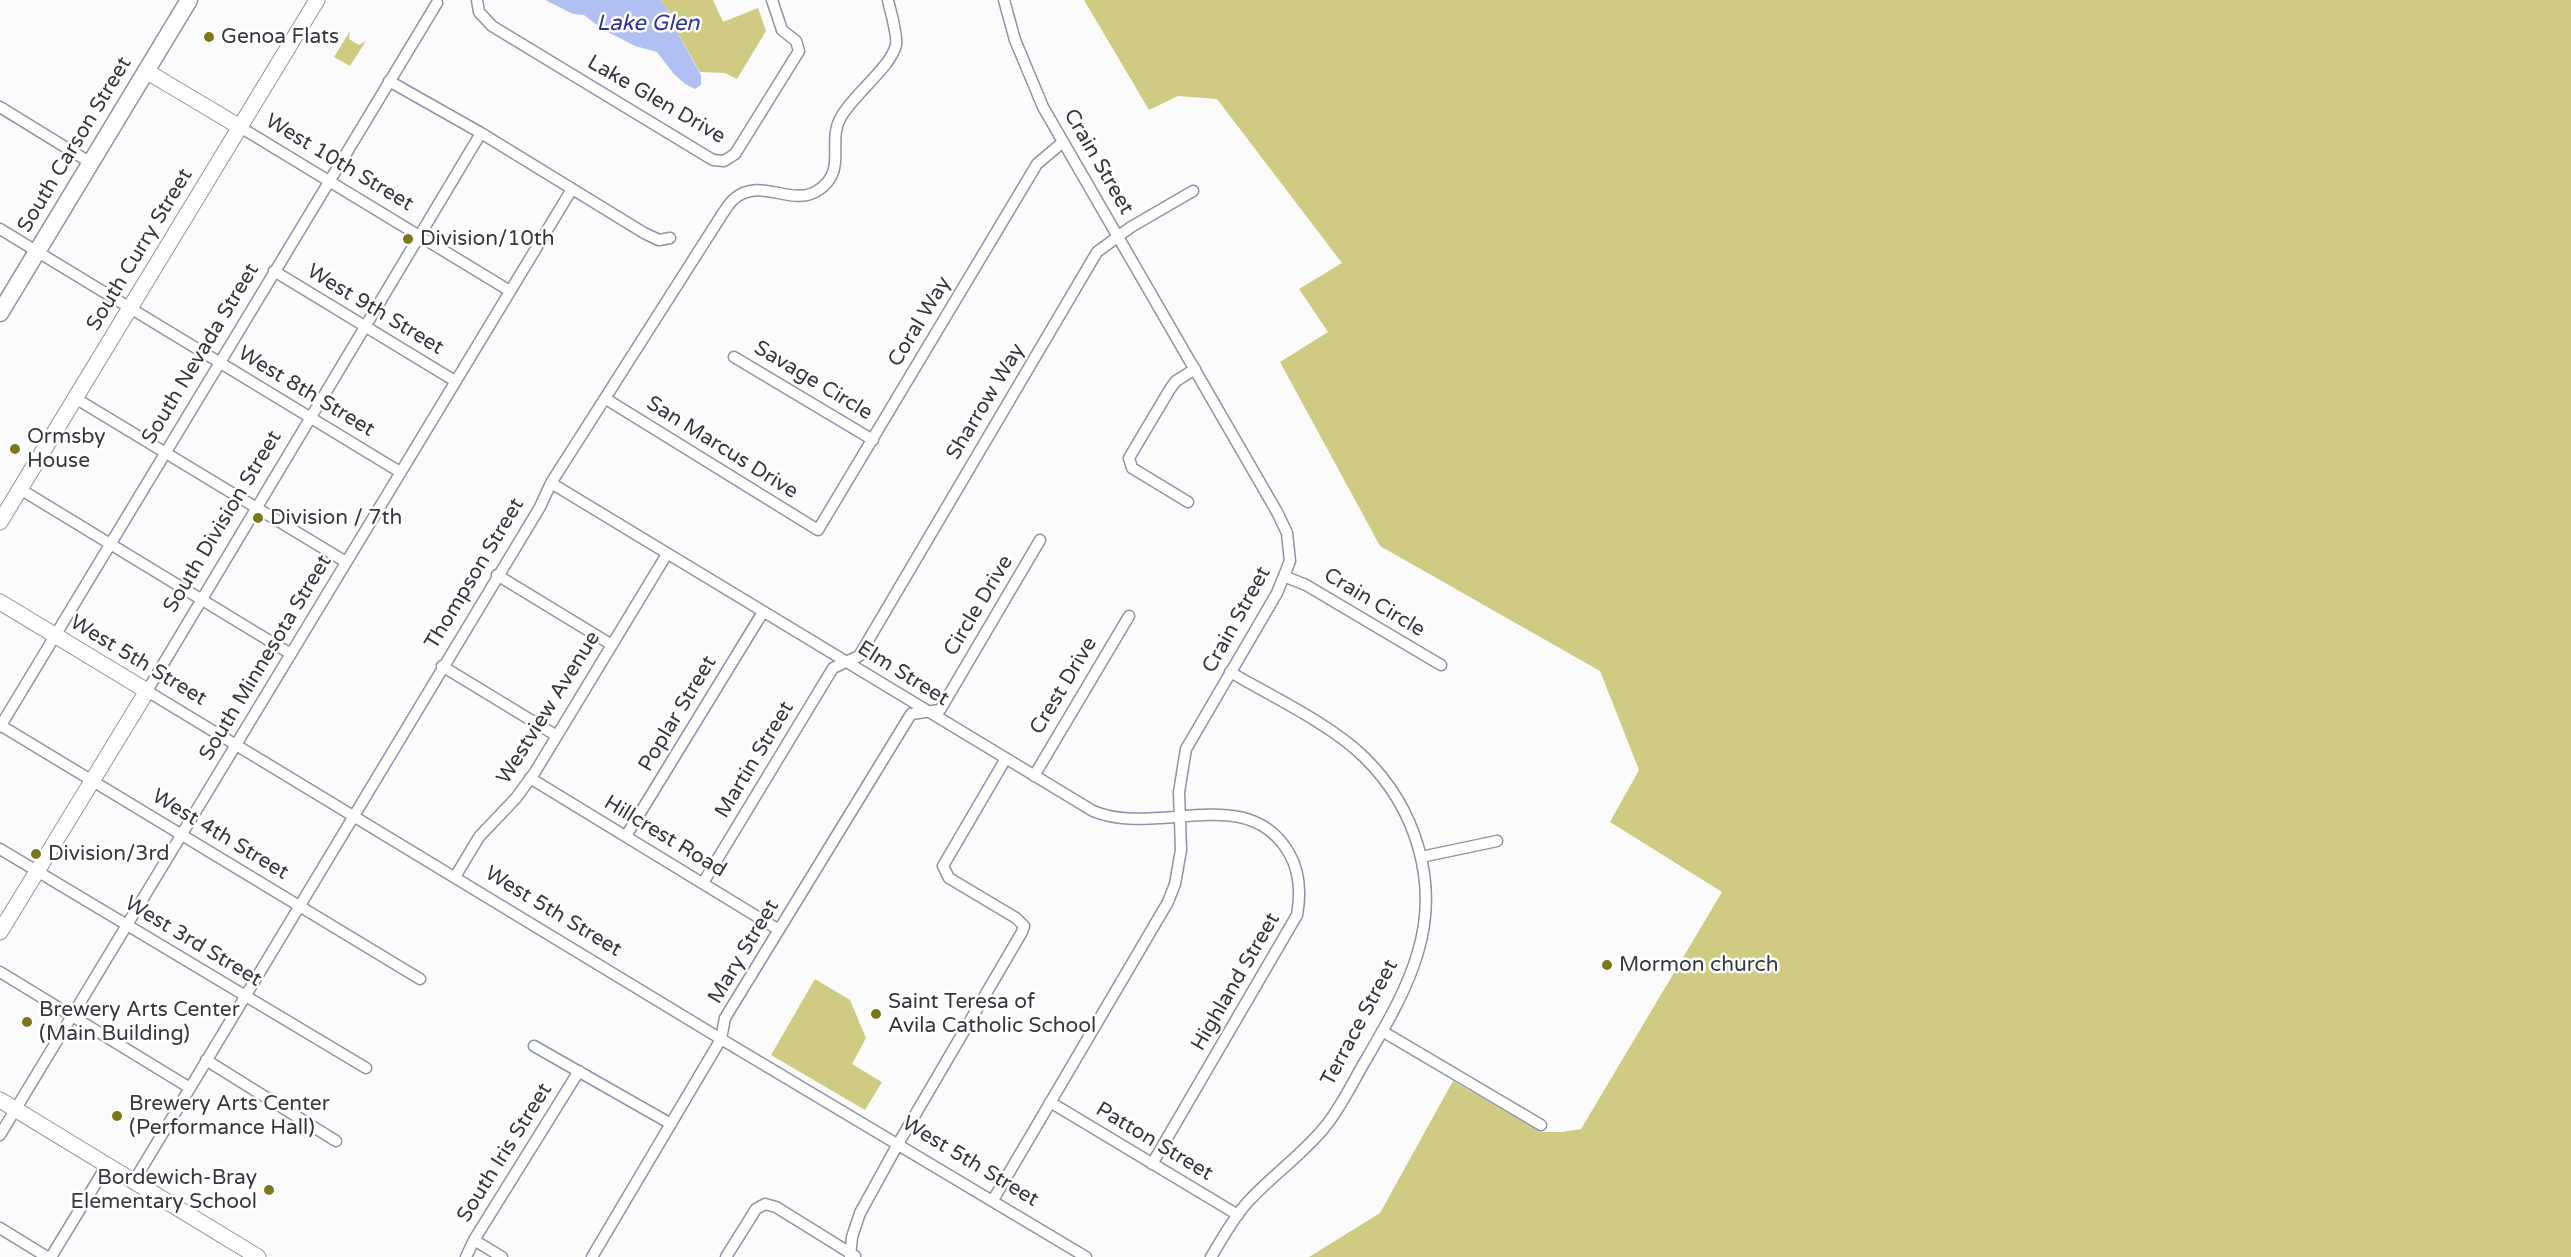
<!DOCTYPE html>
<html>
<head>
<meta charset="utf-8">
<style>
	body { margin:0 }
	canvas { display:block; background:#fbfbfb }
</style>
</head>
<body>
<canvas width="2571" height="1257"></canvas>
<script>
const ctx = document.querySelector('canvas').getContext('2d');
ctx.lineJoin = 'round';
function fillPath(path, color) { ctx.fillStyle = color; ctx.fill(path, 'evenodd'); }
function strokePath(path, color, width, dash) { ctx.strokeStyle = color; ctx.lineWidth = width; ctx.lineCap = dash ? 'butt' : 'round'; ctx.setLineDash(dash || []); ctx.stroke(path); }
function write(font, color, halo, rows, align = 'center') {
  ctx.font = font + ' "Varela Round",sans-serif'; ctx.lineWidth = 5; ctx.setLineDash([]); ctx.textBaseline = 'middle'; ctx.strokeStyle = halo; ctx.fillStyle = color; for (const [text, x, y, turn = 0] of rows) {
    ctx.save(); ctx.translate(x, y); ctx.rotate((+turn || 0) * Math.PI / 180); ctx.textAlign = isNaN(turn) ? turn : align; if (halo) ctx.strokeText(text, 0, 0); ctx.fillText(text, 0, 0); ctx.restore();
  }
}
fillPath(new Path2D(`
	M660,0H713L723,22L758,8L766,31L737,79L725,73L700,72L673,25L672,15Z
	M1084,0H2571V1257H1309L1380,1213L1453,1081L1541,1132H1562L1581,1129L1722,892L1610,822L1639,770L1600,671L1380,546L1280,362L1328,332L1299,289L1342,263L1217,99L1178,96L1149,110Z
	M350,31L349,39L359,45L366,41L350,66L334,57Z
	M815,979L850,1000L866,1038L852,1064L882,1082L865,1110L771,1055Z`), '#d0cb83');
fillPath(new Path2D(`
	M545,0H660L672,15L673,25L701,75V85L695,89L685,84L673,73L657,52L635,46L602,29L584,15L573,14Z`), '#b1c0f2');
const street = new Path2D(`
	M477,0L479,12L492,26L713,160L724,161L735,154L799,51L796,41L782,30L772,0
	M389,81L481,133L644,233L659,240L670,238
	M0,107L91,163
	M240,127L510,291
	M481,133L147,691L721,1039L1086,1257
	M0,229L400,472
	M274,271L455,381
	M734,357L873,440
	M75,398L346,562
	M606,399L818,530L1037,164L1063,142
	M551,483L1093,811C1157,838 1247,781 1289,853C1300,872 1301,893 1297,915L1152,1164
	M20,489L291,654
	M1188,502L1132,468L1129,458L1170,389L1176,381L1195,369
	M497,575L612,645
	M1286,577L1306,585L1441,665
	M442,666L557,736
	M0,725L420,979
	M0,727L437,3
	M1034,776L1129,616
	M530,778L779,930
	M626,836L763,612
	M0,849L366,1068
	M1421,857L1497,841
	M455,877L479,837L516,798L535,772L667,554
	M703,883L833,668L859,656L1097,252L1131,227L1193,191
	M0,972L190,1088
	M1382,1031L1541,1125
	M534,1046L671,1124
	M206,1060L336,1141
	M1050,1102L1238,1215
	M0,1135L572,189
	M134,1181L540,507L551,483L723,213C726,209 730,202 734,199C760,176 791,207 817,191C849,171 826,142 841,117C853,95 891,67 896,45C898,36 890,10 888,0
	M993,1200L1168,902L1175,884L1181,850L1179,792L1186,749L1277,593L1290,561L1287,533L1277,512L1043,107L1015,40L1004,0
	M0,1228L47,1257
	M474,1240L502,1257
	M51,1257L107,1165
	M466,1257L474,1240L579,1071
	M592,1257L721,1039L725,1018L911,714L940,710L1040,540
	M726,1257L756,1209L765,1204L776,1207L855,1256
	M850,1257L852,1237L860,1213L898,1144L1022,932L1024,926L1016,918L949,878L943,866L1005,760
	M1211,1257C1222,1239 1232,1220 1246,1204C1270,1177 1301,1156 1324,1128C1341,1108 1353,1081 1367,1058C1386,1025 1407,990 1418,952C1439,882 1416,808 1364,757C1332,725 1271,696 1230,672`);
const secondary = new Path2D(`
	M146,71L240,127
	M0,522L317,0
	M0,602L147,691L0,932
	M0,1100L258,1257`);
const primary = new Path2D(`
	M0,313L189,0`);
strokePath(street, '#8d94a8', 13);
strokePath(secondary, '#8d94a8', 17);
strokePath(primary, '#8d94a8', 19);
strokePath(street, '#fff', 10);
strokePath(secondary, '#fff', 15);
strokePath(primary, '#fff', 16);
for (const [x, y, r, color] of [
	[209,37,6,"#7d771b"],
	[408,239,6,"#7d771b"],
	[15,449,6,"#7d771b"],
	[258,518,6,"#7d771b"],
	[36,854,6,"#7d771b"],
	[1607,965,6,"#7d771b"],
	[876,1014,6,"#7d771b"],
	[27,1022,6,"#7d771b"],
	[117,1116,6,"#7d771b"],
	[269,1190,6,"#7d771b"]
]) { const dot = new Path2D(); dot.arc(x, y, r, 0, 2 * Math.PI); ctx.fillStyle = color; ctx.fill(dot); strokePath(dot, '#fff', 2); }
write('21px', '#353841', '#fff', [
	["Genoa Flats",221,37],
	["Division/10th",420,239],
	["Ormsby",27,437],
	["House",27,461],
	["Division / 7th",270,518],
	["Division/3rd",48,854],
	["Mormon church",1619,965],
	["Saint Teresa of",888,1002],
	["Avila Catholic School",888,1026],
	["Brewery Arts Center",39,1010],
	["(Main Building)",39,1034],
	["Brewery Arts Center",129,1104],
	["(Performance Hall)",129,1128],
	["Bordewich-Bray",257,1178,"right"],
	["Elementary School",257,1202,"right"]
], 'left');
write('21px', '#353841', '#fff', [
	["Lake Glen Drive",656,100,30],
	["South Carson Street",75,145,-59],
	["Crain Street",1098,162,60],
	["West 10th Street",339,163,31],
	["South Curry Street",140,250,-59],
	["West 9th Street",375,310,31],
	["Coral Way",920,322,-59],
	["South Nevada Street",201,354,-59],
	["Savage Circle",813,381,31],
	["West 8th Street",306,392,31],
	["Sharrow Way",986,402,-59],
	["San Marcus Drive",722,448,32],
	["South Division Street",223,522,-59],
	["Thompson Street",475,574,-59],
	["Crain Circle",1374,603,31],
	["Circle Drive",979,606,-59],
	["Crain Street",1237,620,-61],
	["South Minnesota Street",266,658,-59],
	["West 5th Street",138,661,31],
	["Elm Street",903,674,32],
	["Crest Drive",1064,686,-59],
	["Westview Avenue",549,708,-58],
	["Poplar Street",678,714,-59],
	["Martin Street",755,760,-59],
	["West 4th Street",220,835,31],
	["Hillcrest Road",665,837,31],
	["West 5th Street",553,912,31],
	["West 3rd Street",193,942,31],
	["Mary Street",744,952,-59],
	["Highland Street",1236,982,-60],
	["Terrace Street",1360,1023,-62],
	["Patton Street",1154,1142,31],
	["South Iris Street",505,1153,-58],
	["West 5th Street",970,1162,31]
]);
write('italic 22px', '#2b3692', '#fff', [
	["Lake Glen",648,24]
]);
</script>
</body>
</html>
